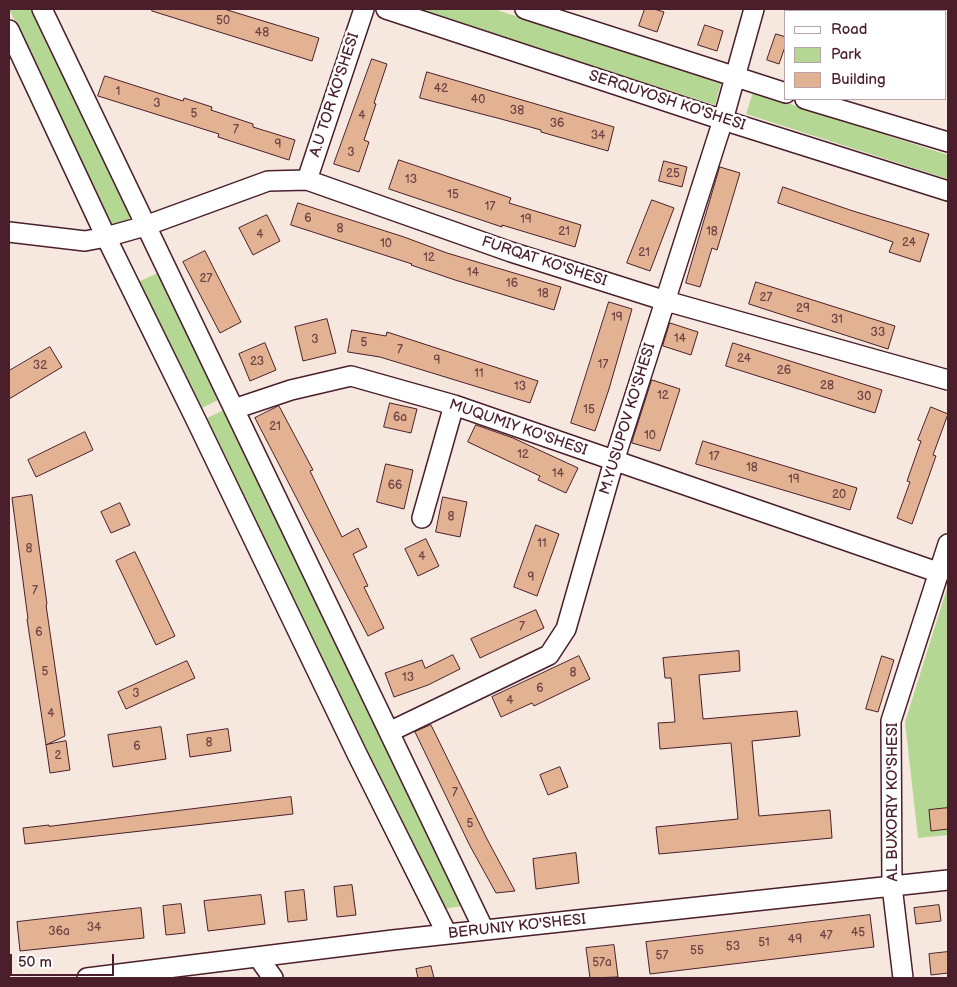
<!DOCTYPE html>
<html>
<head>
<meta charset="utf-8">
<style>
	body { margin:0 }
	#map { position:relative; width:957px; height:987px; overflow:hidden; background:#f6e8df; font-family:"Balsamiq Sans",sans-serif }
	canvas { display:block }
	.frame { position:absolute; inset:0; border:10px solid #4a1f2b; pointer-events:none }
	.legend { position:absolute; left:784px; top:10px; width:162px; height:90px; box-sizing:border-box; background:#fff; border:1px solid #b7a5aa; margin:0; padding:6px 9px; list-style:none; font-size:15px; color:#4a1f2b }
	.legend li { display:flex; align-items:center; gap:10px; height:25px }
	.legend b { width:25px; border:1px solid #b7a5aa }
	.scale { position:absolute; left:10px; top:954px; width:104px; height:22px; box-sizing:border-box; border:2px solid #4a1f2b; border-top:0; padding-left:6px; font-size:15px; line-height:18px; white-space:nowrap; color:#4a1f2b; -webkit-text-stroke:4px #fff; paint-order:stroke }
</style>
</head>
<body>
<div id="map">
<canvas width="957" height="987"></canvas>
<div class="frame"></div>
<ul class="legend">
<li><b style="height:6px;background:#fff"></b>Road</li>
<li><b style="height:14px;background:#b4d893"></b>Park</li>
<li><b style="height:14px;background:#e2b293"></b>Building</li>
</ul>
<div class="scale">50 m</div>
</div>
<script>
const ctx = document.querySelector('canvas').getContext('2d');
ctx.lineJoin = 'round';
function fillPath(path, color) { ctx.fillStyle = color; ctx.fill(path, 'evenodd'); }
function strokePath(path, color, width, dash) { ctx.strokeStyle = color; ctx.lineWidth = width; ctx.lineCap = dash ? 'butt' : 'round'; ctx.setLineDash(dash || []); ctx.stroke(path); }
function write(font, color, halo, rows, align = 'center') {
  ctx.font = font + ' "Balsamiq Sans",sans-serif'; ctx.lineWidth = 5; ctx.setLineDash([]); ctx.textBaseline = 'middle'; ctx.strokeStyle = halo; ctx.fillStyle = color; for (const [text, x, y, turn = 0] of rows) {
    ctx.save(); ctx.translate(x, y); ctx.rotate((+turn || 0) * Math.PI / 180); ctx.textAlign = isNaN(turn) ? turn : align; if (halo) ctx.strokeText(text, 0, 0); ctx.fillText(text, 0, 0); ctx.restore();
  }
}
fillPath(new Path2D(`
	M9,9H32L131,212C130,223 123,224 114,226L109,222Z
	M414,9H494L721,83L715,105Z
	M753,92L948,155V179L746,114Z
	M160,272L220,399L200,409L138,282Z
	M224,410L462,906L443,909L205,419Z
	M948,585V835L918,838L905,722Z`), '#b4d893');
const building = new Path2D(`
	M153,9H224L319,38L312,61L152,11Z
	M645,9H654L664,12L657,32L639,26Z
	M705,25L723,31L717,51L698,45Z
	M776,34L786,37V44L779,64L767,60Z
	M372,59L387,64L374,103L376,104L364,140L369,142L359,172L334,164Z
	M427,72L614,127L608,151L541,132V130L501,119L420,98Z
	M105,76L183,101L184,98L212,107L211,110L253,124V127L295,140L289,160L218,137L219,134L98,96Z
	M399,160L511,198L509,203L581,225L575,247L502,225V227L389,189Z
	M664,161L687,167L682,187L659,181Z
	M720,167L740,173L717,250L712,248L700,287L686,283Z
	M783,187L853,211L929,234L920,262L889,252L893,242L778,203Z
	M652,200L674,208L650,271L627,263Z
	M298,203L404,237L447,253L561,287L554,310L455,280L411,265L412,264L291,225Z
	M267,215L280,241L253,255L239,228Z
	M205,251L241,322L220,333L183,262Z
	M756,282L895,326L888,349L749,304Z
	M609,302L632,309L609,389L595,431L571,423Z
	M327,319L336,353L303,361L295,327Z
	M670,323L698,332L691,355L663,346Z
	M352,330L386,336L387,332L538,381L530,403L380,357L348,352Z
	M265,343L276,370L250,381L239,354Z
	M733,343L882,390L875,413L726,366Z
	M50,347L62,367L9,399V371Z
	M652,380L680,389L660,451L632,443Z
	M390,403L417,409L411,433L384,427Z
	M279,406L313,470L310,471L342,537L358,528L367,547L353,554L368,586L364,587L384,628L368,636L255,418Z
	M931,407L948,414L933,455L936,456L912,524L897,518L910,482L907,481L921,441L918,440Z
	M476,425L513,438L578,468L566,493L538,480L540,476L468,442Z
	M85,432L93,450L36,477L28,460Z
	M703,441L857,488L850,510L696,464Z
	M386,464L413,470L404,509L377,502Z
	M32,495L47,604L46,605L65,736L46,745L27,619H28L12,498Z
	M443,497L467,502L460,537L436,532Z
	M120,503L130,525L111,533L101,512Z
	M536,525L559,534L537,596L514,587Z
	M426,539L439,566L418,576L405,549Z
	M135,552L175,636L156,645L116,561Z
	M536,610L544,628L480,658L471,639Z
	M739,651L740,671L699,675L703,719L797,711L800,736L752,741L759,816L830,810L832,838L659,854L656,827L738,819L731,743L660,749L658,723L675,722L671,678H665L663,658Z
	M453,655L460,669L428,685L394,697L385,673L422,660L425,668Z
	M579,656L590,679L534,706L532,703L501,717L492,697Z
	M882,656L894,660L878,712L866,709Z
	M187,661L195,678L126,709L118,692Z
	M431,725L487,839L515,891L496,893L470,846L415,732Z
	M161,727L166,759L113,767L108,735Z
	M228,729L231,751L190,757L187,735Z
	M66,741L70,770L50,773L46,745Z
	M560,767L568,787L548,795L540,775Z
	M291,797L293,814L25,844L23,828L49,825V826Z
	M948,808V829L931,831L929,810Z
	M576,853L579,883L536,889L533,859Z
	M352,885L356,915L337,917L334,887Z
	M304,890L307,920L288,922L285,892Z
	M261,895L265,924L208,931L204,901Z
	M181,904L185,933L166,935L163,906Z
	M939,905L941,921L916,924L914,908Z
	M141,908L144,938L20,951L17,922Z
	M870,915L874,947L650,974L646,942Z
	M614,945L618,977L590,978L586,948Z
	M948,952V973L931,975L929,954Z
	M431,966L434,978H418L416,969Z`);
fillPath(building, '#e2b293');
strokePath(building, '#4a1f2b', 1);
const minor = new Path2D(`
	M42,9L484,930
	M386,9L723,120L948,191
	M525,9L786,93
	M9,30L106,237L196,420L357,754L447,934
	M805,99L948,142
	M307,180L364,9
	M9,232L85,241L106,237L145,226L268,181L307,180L511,252L666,301L948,380
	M234,409L291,390L351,376L454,405L940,573
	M422,518L454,405
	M389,732L549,655L566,629L614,461L723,120L754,9
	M258,957L273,978
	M87,978L393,940L948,880
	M903,978L892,886L891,721L948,544`);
strokePath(minor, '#4a1f2b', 22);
strokePath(minor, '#fff', 19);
write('12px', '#704445', null, [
	["50",223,21],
	["48",262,33],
	["42",441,89],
	["1",118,92],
	["40",478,100],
	["3",157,104],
	["38",517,111],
	["5",194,114],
	["4",362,116],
	["36",557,124],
	["7",236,130],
	["34",598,136],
	["9",278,145],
	["3",351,153],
	["25",673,174],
	["13",411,180],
	["15",453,195],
	["17",490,207],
	["6",308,219],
	["19",526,220],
	["8",340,229],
	["21",564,232],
	["18",712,232],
	["4",260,235],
	["24",909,243],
	["10",386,244],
	["21",644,253],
	["12",429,258],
	["14",473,273],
	["27",206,279],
	["16",512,284],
	["18",543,294],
	["27",766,298],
	["29",803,309],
	["19",617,318],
	["31",837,320],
	["33",878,333],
	["14",680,339],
	["3",315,340],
	["5",364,343],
	["7",400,350],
	["24",744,359],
	["9",437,361],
	["23",257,362],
	["17",603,365],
	["32",40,366],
	["26",784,371],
	["11",479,374],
	["28",827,386],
	["13",520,387],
	["12",663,396],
	["30",864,397],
	["15",589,410],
	["6a",400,418],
	["21",275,427],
	["10",650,436],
	["12",523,455],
	["17",714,457],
	["18",752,468],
	["14",558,474],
	["19",794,480],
	["66",395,486],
	["20",839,495],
	["8",451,517],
	["11",542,544],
	["8",29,549],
	["4",422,557],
	["9",531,578],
	["7",35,591],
	["7",522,627],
	["6",39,633],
	["5",45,672],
	["8",573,673],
	["13",408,678],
	["6",540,689],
	["3",136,694],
	["4",510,701],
	["4",51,714],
	["8",209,743],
	["6",137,747],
	["2",58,756],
	["7",455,793],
	["5",470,824],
	["34",94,928],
	["36a",59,932],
	["45",858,933],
	["47",826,936],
	["49",795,940],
	["51",764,943],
	["53",733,947],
	["55",697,951],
	["57",662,956],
	["57a",602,963]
]);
write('15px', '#4a1f2b', '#fff', [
	["A.U TOR KO'SHESI",335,95,-72],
	["SERQUYOSH KO'SHESI",667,101,18],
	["FURQAT KO'SHESI",544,262,18],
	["M.YUSUPOV KO'SHESI",628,419,-73],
	["MUQUMIY KO'SHESI",518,428,19],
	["AL BUXORIY KO'SHESI",893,802,-90],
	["BERUNIY KO'SHESI",517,927,-6]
]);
</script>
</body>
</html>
